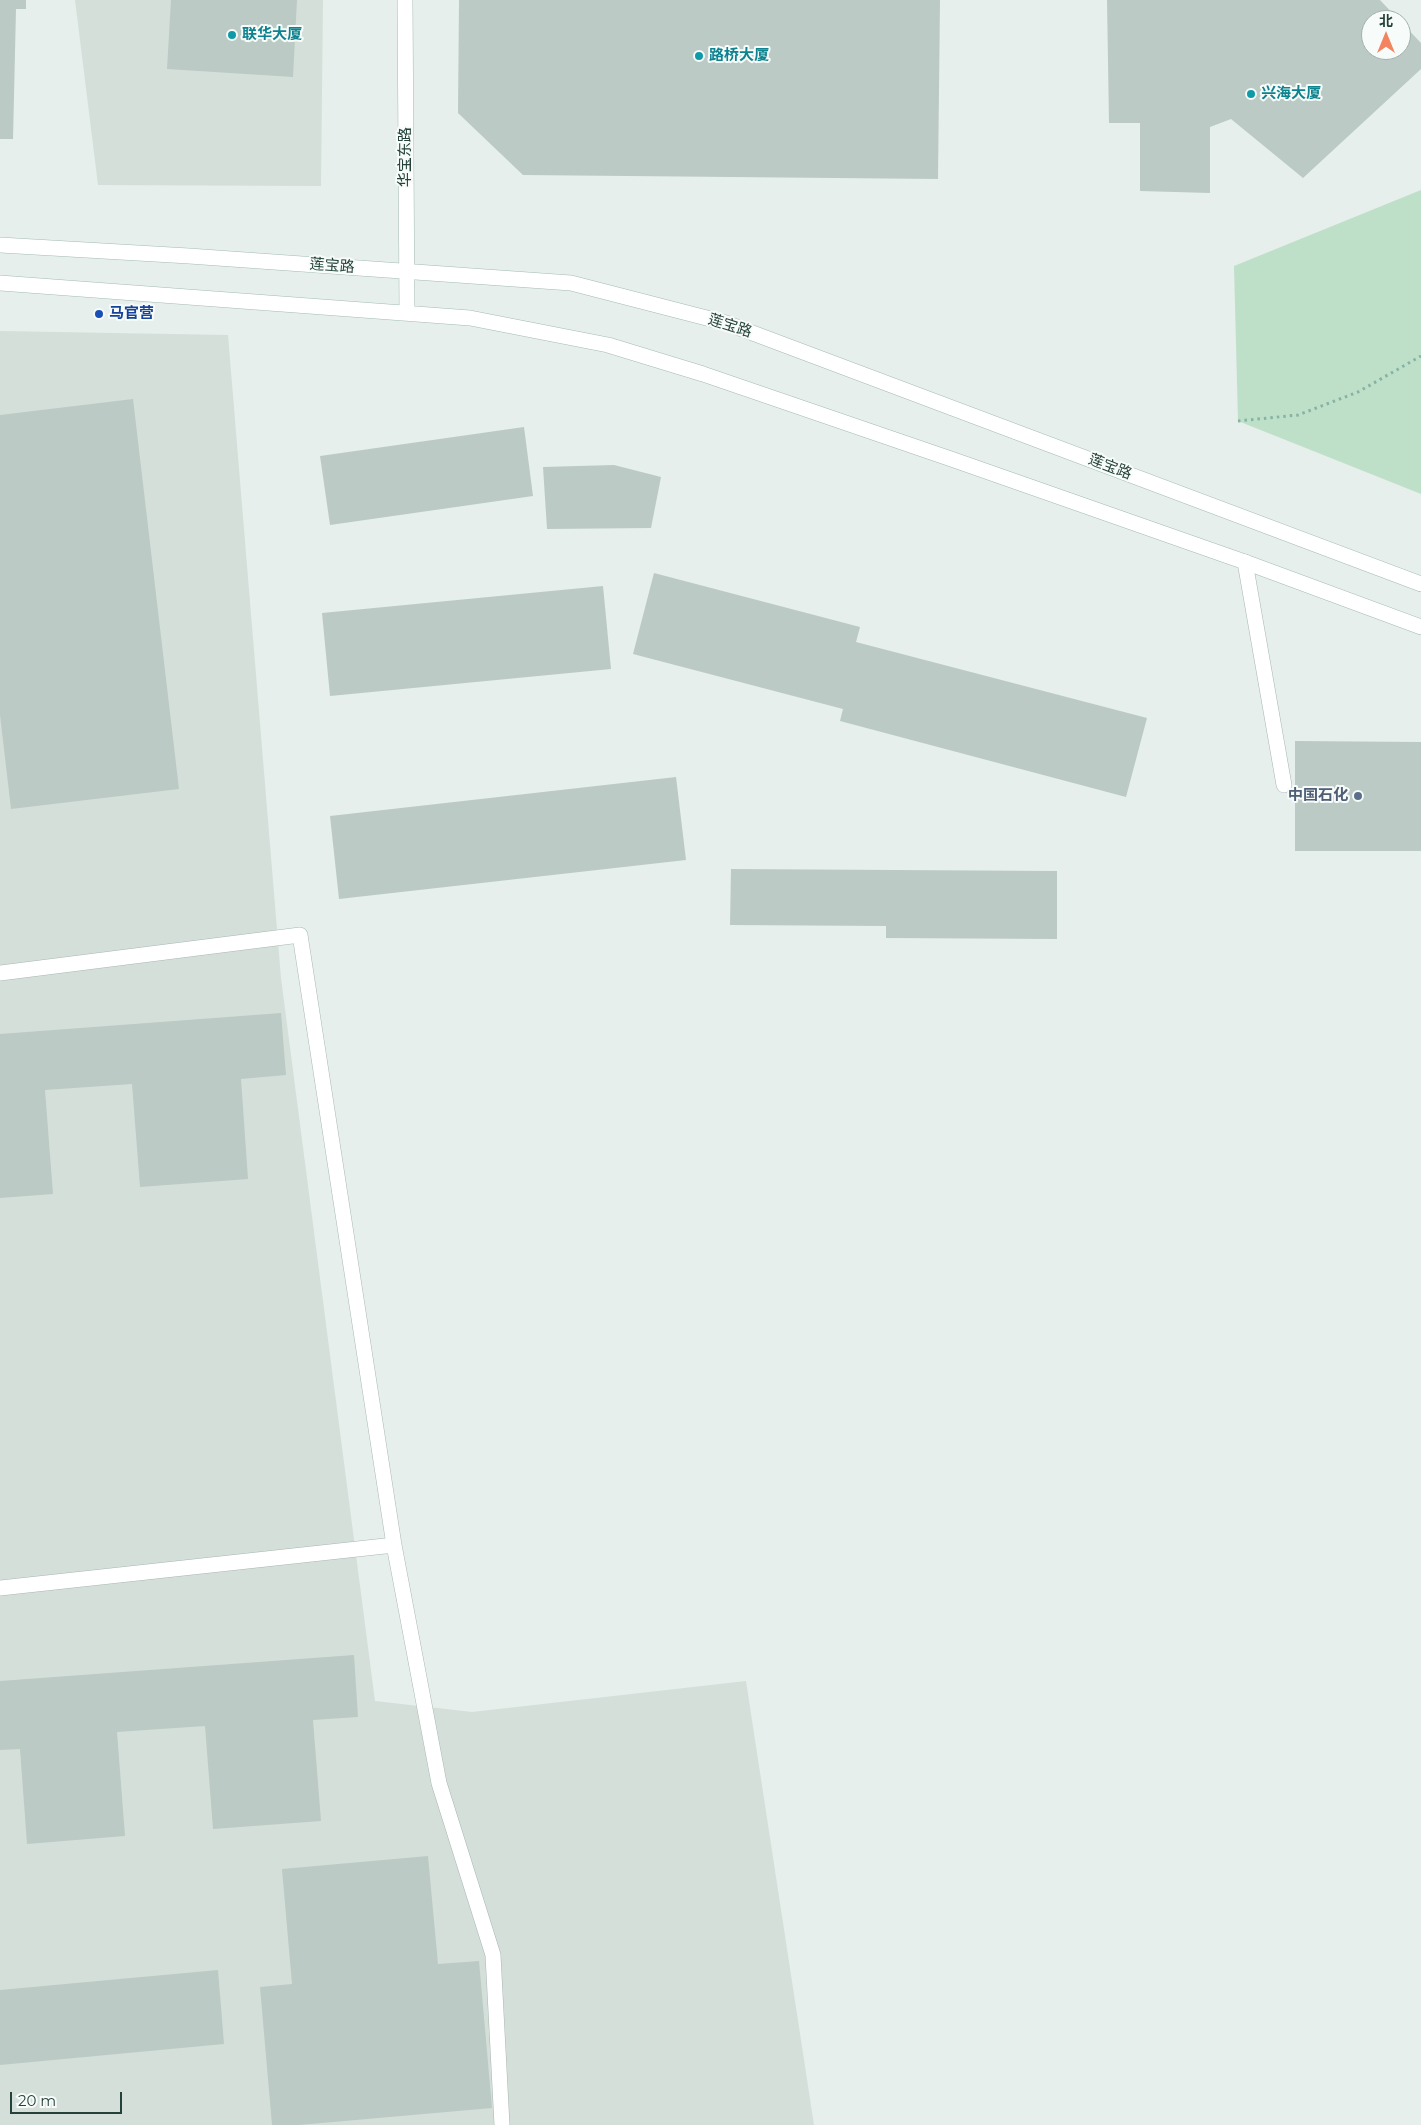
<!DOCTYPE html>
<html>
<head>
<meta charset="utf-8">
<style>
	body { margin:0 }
	#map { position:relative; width:1421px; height:2125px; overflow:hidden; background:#e6efeb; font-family:Montserrat,"Noto Sans SC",sans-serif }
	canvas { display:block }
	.north { position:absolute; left:1361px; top:10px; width:50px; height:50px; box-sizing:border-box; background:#f7fbf9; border:1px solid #a3b1ad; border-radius:50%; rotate:0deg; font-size:14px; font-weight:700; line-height:20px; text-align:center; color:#24423a }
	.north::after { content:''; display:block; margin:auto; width:18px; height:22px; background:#f4845f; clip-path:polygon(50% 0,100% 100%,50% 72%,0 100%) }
	.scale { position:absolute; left:10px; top:2092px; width:112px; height:22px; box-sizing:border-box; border:2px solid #24423a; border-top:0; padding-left:6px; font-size:15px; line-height:18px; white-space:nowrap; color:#24423a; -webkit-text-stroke:4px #f7fbf9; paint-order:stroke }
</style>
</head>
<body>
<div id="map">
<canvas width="1421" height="2125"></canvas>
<div class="north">北</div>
<div class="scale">20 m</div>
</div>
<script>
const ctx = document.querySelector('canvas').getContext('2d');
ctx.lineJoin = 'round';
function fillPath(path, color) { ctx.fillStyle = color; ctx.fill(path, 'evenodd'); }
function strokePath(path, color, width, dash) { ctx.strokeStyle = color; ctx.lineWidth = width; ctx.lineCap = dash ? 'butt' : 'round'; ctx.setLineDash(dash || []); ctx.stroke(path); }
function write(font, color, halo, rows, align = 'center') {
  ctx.font = font + ' Montserrat,"Noto Sans SC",sans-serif'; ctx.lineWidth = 4; ctx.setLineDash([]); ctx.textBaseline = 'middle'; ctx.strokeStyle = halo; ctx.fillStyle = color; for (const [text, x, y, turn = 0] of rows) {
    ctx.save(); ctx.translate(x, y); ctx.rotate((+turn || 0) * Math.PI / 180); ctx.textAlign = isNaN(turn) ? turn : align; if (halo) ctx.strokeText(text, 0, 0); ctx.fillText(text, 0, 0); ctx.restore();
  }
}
fillPath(new Path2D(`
	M75,0H323L321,186L98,185Z
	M0,331L228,335L281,978L375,1701L472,1712L746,1681L814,2125H0Z`), '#d4dfda');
fillPath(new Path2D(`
	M1421,190V494L1238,421L1234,266Z`), '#bfe0c8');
fillPath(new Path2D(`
	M0,0H26V9H16L13,139H0Z
	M171,0H297L293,77L167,69Z
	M459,0H940L938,179L523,175L458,113Z
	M1107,0H1380L1399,20H1371V50H1401V22L1421,43V69L1303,178L1231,119L1210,127V193L1140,191V123H1109Z
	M133,399L179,789L11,809L0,715V415Z
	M524,427L533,496L330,525L320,456Z
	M614,465L661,477L651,528L547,529L543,467Z
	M654,573L860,627L856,642L1147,718L1126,797L840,721L843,709L633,654Z
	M603,586L611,669L330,696L322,613Z
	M1295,741L1421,742V851H1295Z
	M676,777L686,860L339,899L330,816Z
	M731,869L1057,871V939L886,938V926L730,925Z
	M281,1013L286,1075L241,1079L248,1179L140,1187L132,1084L45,1090L53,1194L0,1198V1034Z
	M354,1655L358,1717L313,1720L321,1821L213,1829L205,1726L117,1732L125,1836L27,1844L20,1749L0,1750V1681Z
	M428,1856L438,1964L479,1961L492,2108L299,2125H272L260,1987L292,1984L282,1869Z
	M218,1970L224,2044L0,2065V1990Z`), '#bbcac4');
const lane = new Path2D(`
	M1245,562L1284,785`);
const street = new Path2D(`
	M0,973L300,935L394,1545L439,1783L493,1955L502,2125
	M0,1588L394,1545`);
const secondary = new Path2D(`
	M405,0L407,313
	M0,245L189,256L571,283L726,323L1421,584
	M0,283L470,318L608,345L703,374L954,460L1245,562L1421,627`);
strokePath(lane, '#a8b8b2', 16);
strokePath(street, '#a8b8b2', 16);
strokePath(secondary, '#a4bbb3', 16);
strokePath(new Path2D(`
	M1238,421L1298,415L1358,392L1421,356`), '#86b3a5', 3, [2.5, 4]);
strokePath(lane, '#fff', 15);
strokePath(street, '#fff', 15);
strokePath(secondary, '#fff', 15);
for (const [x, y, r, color] of [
	[232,35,5,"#0f9aa8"],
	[699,56,5,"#0f9aa8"],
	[1251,94,5,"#0f9aa8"],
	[99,314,5,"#1a4fb4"],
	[1358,796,5,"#5c6f8a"]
]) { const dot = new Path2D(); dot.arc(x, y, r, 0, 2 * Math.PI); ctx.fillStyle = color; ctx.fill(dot); strokePath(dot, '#f7fbf9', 2); }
write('bold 15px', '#0d838f', '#f7fbf9', [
	["联华大厦",242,35],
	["路桥大厦",709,56],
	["兴海大厦",1261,94]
], 'left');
write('15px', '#24423a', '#f7fbf9', [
	["华宝东路",406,157,-90],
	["莲宝路",332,266,4],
	["莲宝路",730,326,18],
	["莲宝路",1110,467,21]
]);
write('bold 15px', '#164399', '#f7fbf9', [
	["马官营",109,314]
], 'left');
write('bold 15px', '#4e5e75', '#f7fbf9', [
	["中国石化",1348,796]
], 'right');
</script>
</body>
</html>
